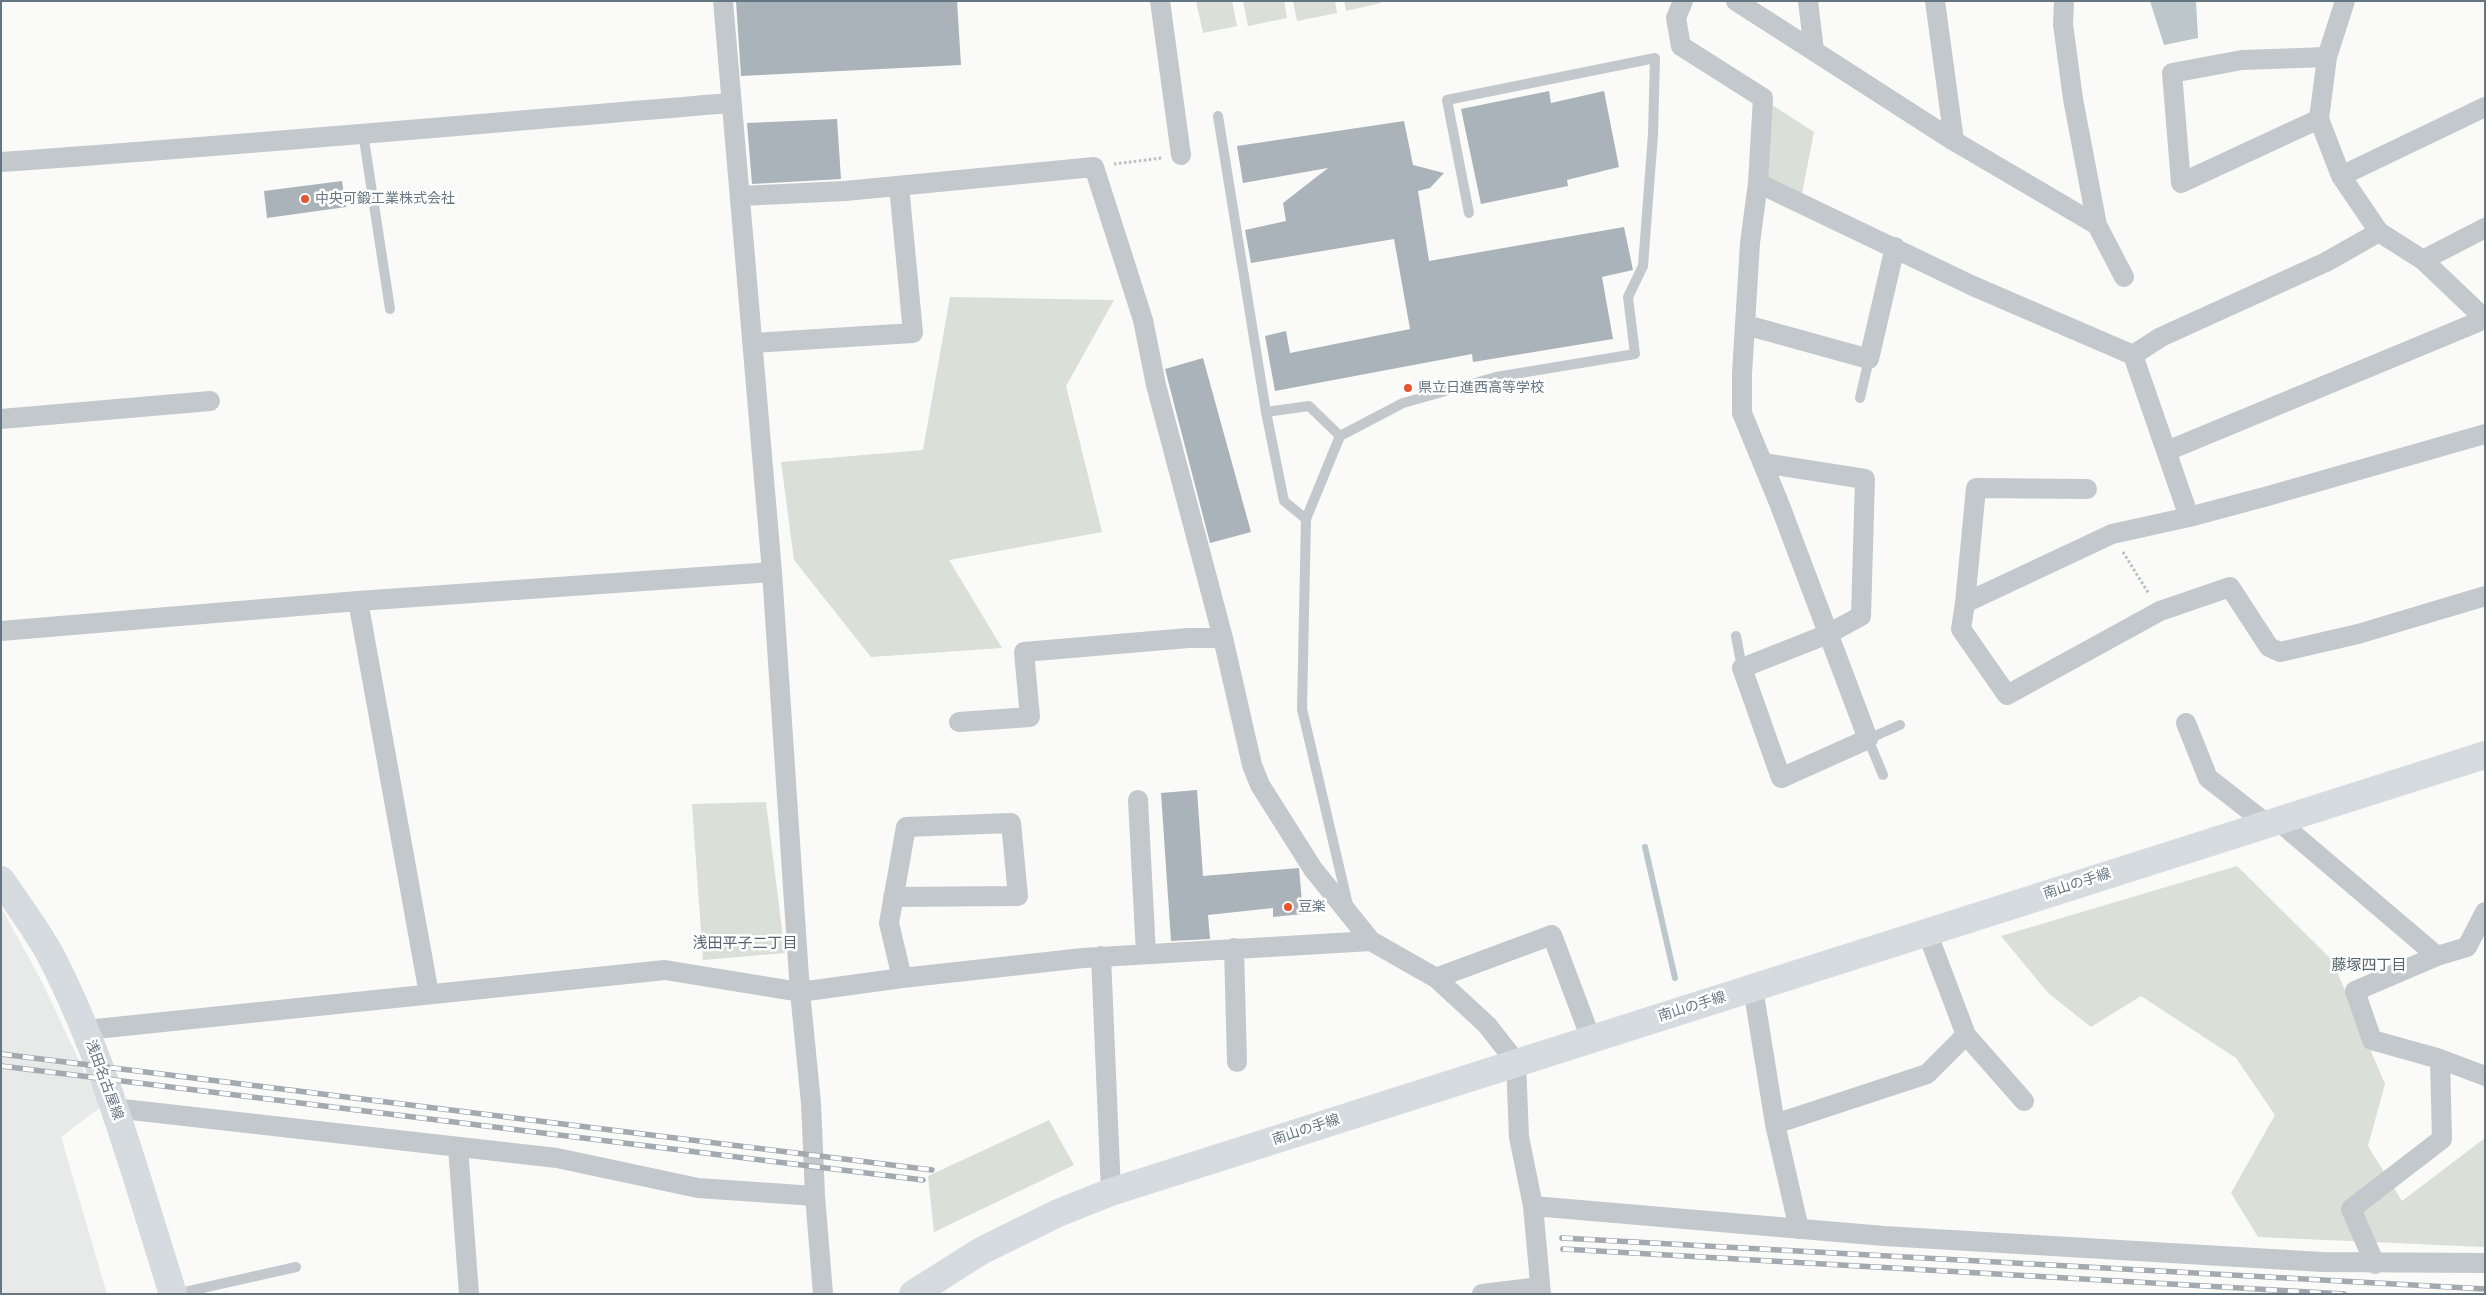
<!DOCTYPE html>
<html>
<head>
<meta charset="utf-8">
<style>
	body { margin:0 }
	#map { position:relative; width:2486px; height:1295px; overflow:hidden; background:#fafaf8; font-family:Arial,sans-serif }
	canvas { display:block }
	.frame { position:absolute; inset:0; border:2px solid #657683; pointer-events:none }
</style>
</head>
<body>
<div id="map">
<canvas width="2486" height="1295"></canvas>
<div class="frame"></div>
</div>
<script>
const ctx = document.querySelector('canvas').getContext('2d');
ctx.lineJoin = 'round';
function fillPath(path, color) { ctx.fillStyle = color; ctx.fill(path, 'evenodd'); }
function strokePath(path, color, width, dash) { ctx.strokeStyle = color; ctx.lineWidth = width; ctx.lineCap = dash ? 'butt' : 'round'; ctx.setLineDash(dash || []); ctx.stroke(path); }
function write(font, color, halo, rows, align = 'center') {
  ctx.font = font + ' Arial,"Noto Sans JP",sans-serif'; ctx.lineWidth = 5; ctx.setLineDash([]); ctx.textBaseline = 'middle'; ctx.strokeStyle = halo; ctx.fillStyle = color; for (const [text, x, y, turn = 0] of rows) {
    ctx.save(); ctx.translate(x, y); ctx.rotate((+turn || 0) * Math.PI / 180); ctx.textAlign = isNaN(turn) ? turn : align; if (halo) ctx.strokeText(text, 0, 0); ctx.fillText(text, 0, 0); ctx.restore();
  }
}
fillPath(new Path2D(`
	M1,907L42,982L101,1107L61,1137L107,1294H1Z`), '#e8e9e9');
fillPath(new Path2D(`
	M1196,1H1232L1237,26L1203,33Z
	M1243,1H1284L1287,18L1248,26Z
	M1293,1H1335L1337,13L1297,21Z
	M1344,1H1381V3L1346,11Z
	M1766,101L1814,132L1801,199L1761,181Z
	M950,297L1114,300L1066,386L1102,532L949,560L1002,648L871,657L794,560L781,462L923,450Z
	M766,802L785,953L703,960L692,804Z
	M2237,866L2332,960L2385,1084L2368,1146L2402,1201L2485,1138V1247L2258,1237L2231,1193L2275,1115L2236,1058L2141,996L2091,1027L2048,993L2001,936Z
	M1049,1120L1074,1165L934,1232L928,1176Z`), '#dadfd7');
fillPath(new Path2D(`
	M2150,1H2196L2198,38L2164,45Z`), '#bbc7cb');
strokePath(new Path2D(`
	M1645,847L1675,978`), '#bbc7cb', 6);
fillPath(new Path2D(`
	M736,1H957L961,65L741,76Z
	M1549,91L1551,103L1604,91L1619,167L1567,180L1568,186L1481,204L1461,109Z
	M837,119L841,179L752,184L747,123Z
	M1404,121L1413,165L1444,173L1430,188L1418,191L1429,261L1624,227L1633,270L1602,277L1613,339L1473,362L1472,354L1275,391L1265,336L1286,331L1290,353L1410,329L1394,239L1251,263L1245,230L1286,221L1283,203L1328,168L1243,183L1237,146Z
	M342,181L346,207L267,218L264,191Z
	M1203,358L1251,532L1210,543L1165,369Z
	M1197,790L1203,876L1299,868L1303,914L1273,917V908L1208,915L1210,939L1171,941L1161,793Z`), '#aab3b9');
strokePath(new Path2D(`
	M1114,164L1162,158
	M2123,552L2149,594`), '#bbbfc2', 3, [2.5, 2.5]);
strokePath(new Path2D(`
	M1218,116L1266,412L1284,501L1306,519
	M363,133L390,309
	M1860,398L1869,359
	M1266,412L1309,406L1340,436
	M1736,636L1742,668
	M1883,775L1868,739L1900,725
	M1348,905L1302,709L1306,519L1340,436L1403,403L1496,377L1635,354L1628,297L1643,266L1653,134L1655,58L1447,100L1469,213
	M176,1294L296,1267`), '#c3c8cc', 10);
strokePath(new Path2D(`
	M723,1L772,572L800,992L811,1103L815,1196L823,1294
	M1160,1L1181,155
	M1683,1L1676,18L1681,46L1763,98L1758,183L1750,243L1742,374V413L1779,503L1868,739L1781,778L1742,668L1828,634L1861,616L1865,479L1763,463
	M1736,1L1814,51
	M1808,1L1814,51L1954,141L2097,225L2073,99L2063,24L2064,1
	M1935,1L1954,141
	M2345,1L2327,57L2319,119L2341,176L2379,232L2423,260L2485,319
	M2319,119L2181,183L2172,73L2242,60L2327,57
	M1,162C244,145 487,123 730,103
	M2341,176L2485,107
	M1758,183L1973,286L2133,355L2189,517
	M741,196L845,191L1094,167L1143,320L1156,385L1223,638L1252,765L1260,785L1313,869L1371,941L1436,978L1487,1025L1516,1062L1519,1137L1533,1206L1541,1294
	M2097,225L2124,277
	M2423,260L2485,228
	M1746,325L1869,359L1895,247
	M753,343L913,333L899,186
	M2133,355L2161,337L2326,262L2379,232
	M1,419L210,401
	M2485,434L2268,496L2189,517L2112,534L1965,603L1961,629L2007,695L2160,611L2230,587L2269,647L2280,652L2358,634L2485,596
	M2167,451L2485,319
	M358,601L429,994
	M1965,603L1976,488L2087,489
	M1,631L358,601L772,572
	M959,722L1030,717L1024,652L1188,638H1223
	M2186,723L2208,778L2267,824
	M1138,800L1146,954
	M2277,820L2437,956
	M893,897L1018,896L1011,823L906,827L889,923L902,978
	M1234,948L1237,1062
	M1101,956L1111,1192
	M1436,978L1552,935L1591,1039
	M1753,988L1775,1124L1799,1229
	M86,1030L665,970L800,992L902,978L1083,958L1371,941
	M1966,1035L2024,1101
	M2440,1059L2372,1040L2355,991L2437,956L2467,947L2485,912
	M114,1108L557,1158L698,1188L815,1196
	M1775,1124L1927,1074L1966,1035L1927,932
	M458,1147L469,1294
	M1533,1206L1884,1236L2322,1262L2485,1263
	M2375,1264L2351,1209L2442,1139L2440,1059L2485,1076
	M1482,1294L1540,1287`), '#c3c8cc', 20);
strokePath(new Path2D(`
	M1,880C18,905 37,930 51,956C106,1063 137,1180 173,1294
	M913,1294L981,1251L1058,1213L1111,1192L2485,755`), '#d6dbdf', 28);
const rail = new Path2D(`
	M1,1054L932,1170
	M1,1066L923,1180
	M1562,1238L2485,1289
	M1563,1249L2344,1294`);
strokePath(rail, '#a2aab0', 5.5);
strokePath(rail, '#fff', 4, [11]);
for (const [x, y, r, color] of [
	[305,199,5,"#e4572e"],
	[1408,388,5,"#e4572e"],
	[1288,907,5,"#e4572e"]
]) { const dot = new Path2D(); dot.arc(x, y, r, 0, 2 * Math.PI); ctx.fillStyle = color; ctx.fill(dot); strokePath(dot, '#fff', 2); }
write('14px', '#657683', '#fff', [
	["中央可鍛工業株式会社",315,199],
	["県立日進西高等学校",1418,388],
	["豆楽",1298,907]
], 'left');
write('14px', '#657683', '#fff', [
	["南山の手線",2077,884,-18],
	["南山の手線",1692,1007,-17],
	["浅田名古屋線",104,1080,70],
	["南山の手線",1306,1130,-18]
]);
write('15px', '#57646e', '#fff', [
	["浅田平子二丁目",745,944],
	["藤塚四丁目",2369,966]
]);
</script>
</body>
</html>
